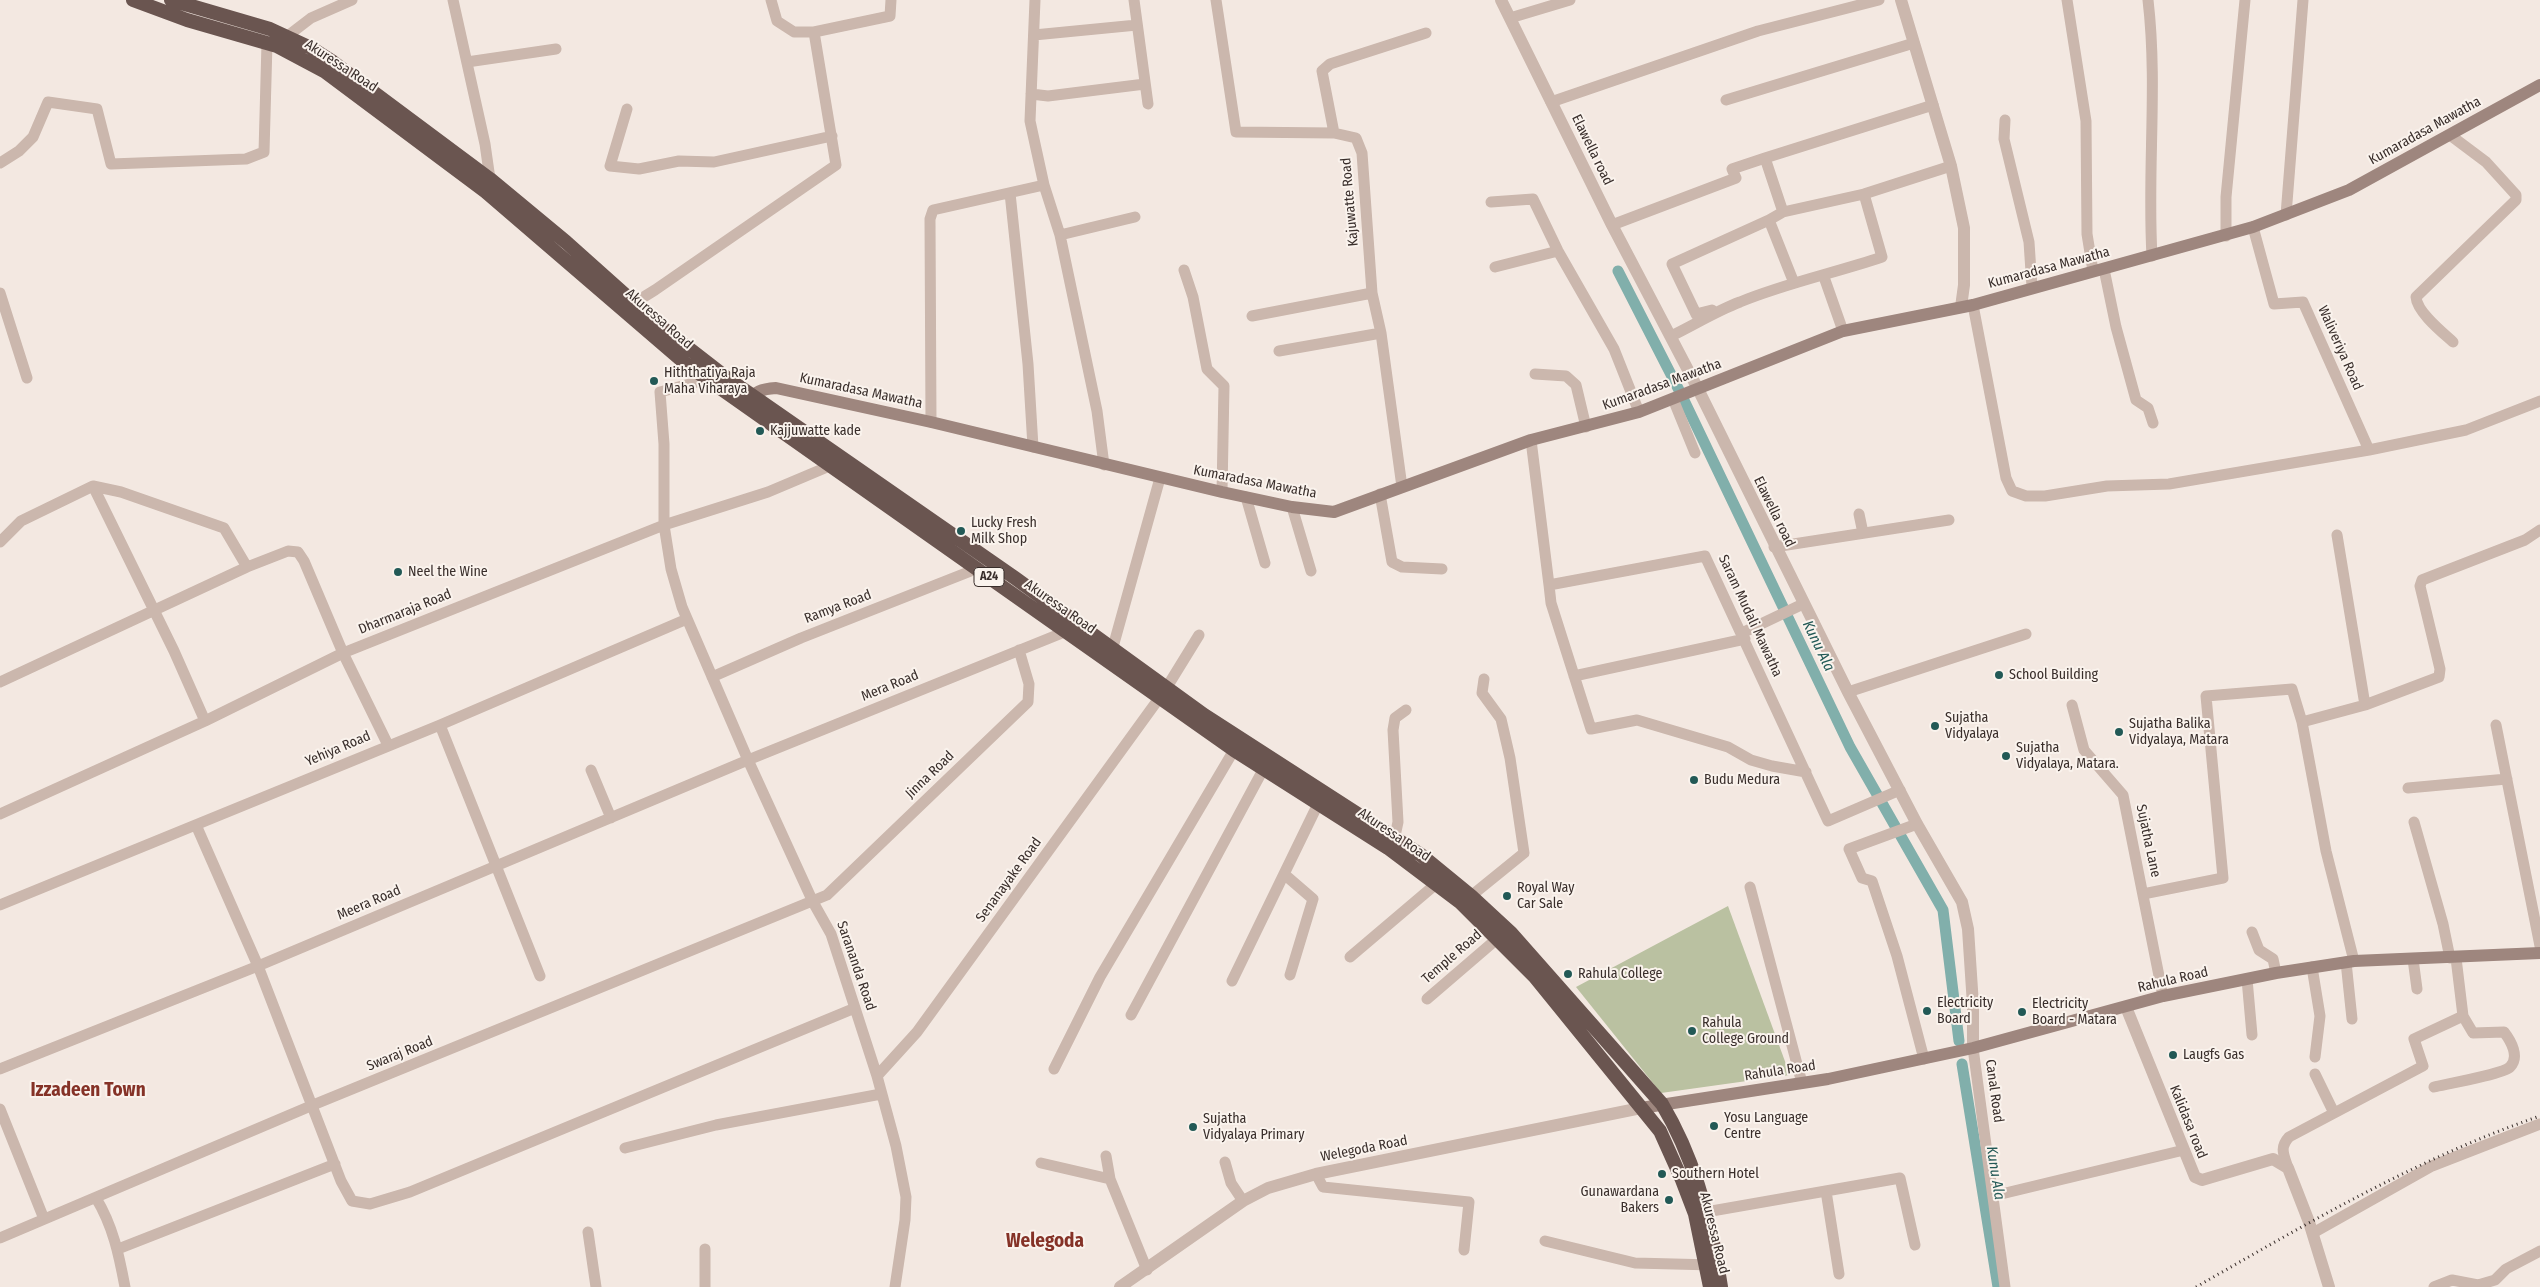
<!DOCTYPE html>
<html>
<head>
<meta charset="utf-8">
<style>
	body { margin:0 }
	canvas { display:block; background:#f3e8e1 }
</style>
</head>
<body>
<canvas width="2540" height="1287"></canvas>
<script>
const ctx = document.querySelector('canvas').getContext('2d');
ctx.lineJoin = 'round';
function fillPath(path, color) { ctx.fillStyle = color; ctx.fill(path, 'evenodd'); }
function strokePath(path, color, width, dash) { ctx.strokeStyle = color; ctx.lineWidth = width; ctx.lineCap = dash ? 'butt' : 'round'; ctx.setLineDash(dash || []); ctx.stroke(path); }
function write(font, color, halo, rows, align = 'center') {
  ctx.font = font + ' "Fira Sans Condensed",sans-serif'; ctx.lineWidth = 4; ctx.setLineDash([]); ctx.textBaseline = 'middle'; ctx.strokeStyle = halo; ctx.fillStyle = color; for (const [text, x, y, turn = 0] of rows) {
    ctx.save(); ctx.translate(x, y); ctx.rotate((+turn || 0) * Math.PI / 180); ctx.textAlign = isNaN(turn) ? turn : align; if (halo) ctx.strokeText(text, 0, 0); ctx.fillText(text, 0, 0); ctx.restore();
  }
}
fillPath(new Path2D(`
	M1728,906L1790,1075L1661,1093L1576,987Z`), '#bac1a1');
strokePath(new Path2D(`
	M1618,271L1682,396L1850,747L1943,910L1959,1041
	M1962,1064L1998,1287`), '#81afab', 11);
strokePath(new Path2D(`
	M453,0L485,144L490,179
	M1035,0L1030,121L1044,185L1060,235L1097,411L1104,465
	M1134,0L1148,104
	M1216,0L1236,132L1334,133L1356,138L1362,153L1372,293L1381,333L1402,487
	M2067,0L2086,121L2087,234L2093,271
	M2148,0C2158,85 2147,171 2152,256
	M1510,18L1570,0
	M814,32L890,16L891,0
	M1034,35L1137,25
	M281,41L311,18L352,0
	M467,62L556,49
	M1031,94L1048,96L1145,84
	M1726,100L1914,43
	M1551,102L1758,31L1879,0
	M627,109L610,166L639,169L679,161L714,162L832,136
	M2005,120L2004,139L2029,242L2032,287
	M1334,133L1322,71L1330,64L1426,33
	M2450,135L2486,162L2516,195V200L2416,297C2417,312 2442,332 2453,342
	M0,163L19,151L33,137L48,102L97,109L111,164L246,159L264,152L267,43
	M1010,193L1028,364L1033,447
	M1491,202L1533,199L1558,251L1614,349L1639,412
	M1783,212L1765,158L1933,105
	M2286,215L2303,0
	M1612,225L1736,178L1732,169L1765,158
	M2253,227L2274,304L2303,302L2369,450
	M1060,235L1135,217
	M2226,236V197L2245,0
	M1495,267L1558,251
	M2104,269L2116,327L2136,400L2148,408L2153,423
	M1184,270L1193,297L1207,369L1224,386L1222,492
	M1824,277L1843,331
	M1794,283L1769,220L1783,212L1864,194L1951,166
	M0,293L27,378
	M634,303L655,290L836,165L814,32H794L777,21L771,0
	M1973,305L2006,478L2012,491L2026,496H2045L2107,486L2169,484L2369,450L2466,430L2540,401
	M1713,311L1712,310L1696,314L1672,264L1769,220
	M1252,316L1372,293
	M1671,336C1694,325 1716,311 1740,302C1786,283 1835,273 1882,257L1864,194
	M1279,351L1381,333
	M1535,374L1566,376L1576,385L1586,427
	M708,379L660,392L664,444V525L671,569L682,607L748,760L813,902L831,934L877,1076L896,1146L906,1197L905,1220L895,1287
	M1673,399L1695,453
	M931,422L930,219L933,210L1044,185
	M1531,440L1549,585
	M93,486L174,651L205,721
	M1380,494L1392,562L1402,567L1442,569
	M1246,497L1265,563
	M1292,507L1311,571
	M1859,514L1863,533
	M2337,535L2365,705
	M0,542L21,521L93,486L121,492L224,528L247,567
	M1774,547L1949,520
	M1742,633L1803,604
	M1113,647L1160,478
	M1574,676L1745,639
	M712,677L801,638L976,569
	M0,682L247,567L288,551L298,552L304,561L343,653L388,745
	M1167,687L1199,635
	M1848,692L2026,634
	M2072,705L2084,750L2123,795L2163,996
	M2302,722L2365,705L2439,677L2440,669L2420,586L2422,580L2525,540L2540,530
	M440,725L540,976
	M2496,725L2540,946
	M591,770L611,818
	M1806,772L1772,766L1751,760L1728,747L1637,720L1591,729L1551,603L1549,585L1705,556L1828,821L1900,790
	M2408,788L2507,779
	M0,814L205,721L343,653L664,525L768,492L832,465
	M2414,822L2443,924L2450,958
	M1917,824L1849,849L1862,878L1872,881L1897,956L1924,1059
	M196,825L258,966L341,1181L352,1201L370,1204L410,1192L855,1008
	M1395,836L1398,822L1393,730L1395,718L1406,710
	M1284,874L1313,899L1290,975
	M1750,887L1802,1083
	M2143,894L2223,878L2206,696L2292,689L2302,722L2326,851L2354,961
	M1471,896L1524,853L1510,758L1501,719L1482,693L1484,679
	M0,905L440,725L687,619
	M2252,932L2259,950L2273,959L2276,973
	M1350,957L1436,884
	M2413,959L2417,989
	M2346,962L2352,1019
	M2312,967L2320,1016L2315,1057
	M2247,979L2252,1035
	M1232,981L1318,804
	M1427,999L1498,938
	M1131,1015L1264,768
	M1973,1048L2005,1287
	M0,1069L258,966L748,760L1072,629
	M1054,1069L1100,977L1234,750
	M2315,1074L2334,1113
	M877,1076L917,1032L1160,697
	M2434,1087C2447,1084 2503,1074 2510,1067C2520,1057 2511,1041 2504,1032L2473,1033L2463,1016
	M0,1109L44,1219
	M625,1148L716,1125L881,1094
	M1106,1156L1110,1179L1147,1270
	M1225,1162L1231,1183L1243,1201
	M1041,1163L1110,1179
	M2288,1168C2284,1155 2279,1148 2289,1137L2423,1066L2414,1039L2463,1016L2456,958
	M1316,1174L1323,1187L1469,1202L1464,1250
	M1826,1191L1839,1274
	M1993,1196L2184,1150
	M96,1198C113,1226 119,1255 125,1287
	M1706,1212L1900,1178L1915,1245
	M588,1232L596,1287
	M2313,1233L2432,1166L2540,1124
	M0,1238L313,1105L827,895L1028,702L1029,684L1019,650
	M1545,1241L1635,1263L1713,1265
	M118,1249L335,1164
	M705,1287V1249
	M2434,1287L2452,1280L2478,1285L2495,1280L2506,1269L2540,1251`), '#cbb7ad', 11);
strokePath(new Path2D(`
	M1501,0L1612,225L1698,389L1848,692L1917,824L1962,902L1968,929L1973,1005V1048
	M1901,0L1951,166L1964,228V285L1961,307
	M2126,1007L2195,1177L2202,1180L2273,1159L2288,1168L2309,1222L2329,1287
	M1120,1287L1243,1201L1268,1188L1316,1174L1641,1108`), '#cbb7ad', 12);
strokePath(new Path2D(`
	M747,403C754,391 762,389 776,388L931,422L1222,492L1292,507L1334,512L1531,440L1639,412L1843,331L1973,305L2253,227L2349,190L2540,85
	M1641,1108L1828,1079L1973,1048L2163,996L2276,973L2354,961L2540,953`), '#9e867e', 12);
strokePath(new Path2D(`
	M133,0L187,20L277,46L324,71L486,192L686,364L1234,750L1388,848L1461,903L1535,977L1660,1131L1682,1180L1695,1214L1710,1287
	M171,0L270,29L311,48L333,62L490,179L566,242L660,326L727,378L1015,578L1204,715L1421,855L1471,896L1511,933L1662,1104C1695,1159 1712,1224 1721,1287`), '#6a5550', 14);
strokePath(new Path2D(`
	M2196,1287C2308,1223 2418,1158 2540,1116`), '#392e2b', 3, [1, 4]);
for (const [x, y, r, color] of [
	[654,381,5,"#225956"],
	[760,431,5,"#225956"],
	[961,531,5,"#225956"],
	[398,572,5,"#225956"],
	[1999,675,5,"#225956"],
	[1935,726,5,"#225956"],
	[2119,732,5,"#225956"],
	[2006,756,5,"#225956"],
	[1694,780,5,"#225956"],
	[1507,896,5,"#225956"],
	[1568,974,5,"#225956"],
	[1927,1011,5,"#225956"],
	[2022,1012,5,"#225956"],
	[1692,1031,5,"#225956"],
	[2173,1055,5,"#225956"],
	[1714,1126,5,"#225956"],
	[1193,1127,5,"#225956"],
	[1662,1174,5,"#225956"],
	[1669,1200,5,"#225956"]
]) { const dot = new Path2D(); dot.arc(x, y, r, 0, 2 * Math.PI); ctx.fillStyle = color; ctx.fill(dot); strokePath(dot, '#faf3ed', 2); }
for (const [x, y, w] of [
	[989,577,30]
]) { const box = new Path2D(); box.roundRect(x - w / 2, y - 9.5, w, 19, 4); ctx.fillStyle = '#faf3ed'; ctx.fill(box); strokePath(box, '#392e2b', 1); }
write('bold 12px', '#392e2b', null, [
	["A24",989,577]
]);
write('14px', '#392e2b', '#faf3ed', [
	["Akuressa Road",341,66,33],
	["Kumaradasa Mawatha",2425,131,-29],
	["Elawella road",1592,150,64],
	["Kajuwatte Road",1350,202,-95],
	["Kumaradasa Mawatha",2049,268,-15],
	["Akuressa Road",659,319,41],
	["Waliveriya Road",2340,348,66],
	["Kumaradasa Mawatha",1662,385,-20],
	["Kumaradasa Mawatha",861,391,12],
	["Kumaradasa Mawatha",1255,482,11],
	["Elawella road",1774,512,64],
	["Ramya Road",838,607,-21],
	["Akuressa Road",1060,607,35],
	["Dharmaraja Road",405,612,-22],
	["Saram Mudali Mawatha",1750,616,65],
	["Mera Road",890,686,-22],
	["Yehiya Road",338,749,-23],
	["Jinna Road",930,775,-44],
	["Akuressa Road",1394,835,34],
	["Sujatha Lane",2148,841,78],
	["Senanayake Road",1009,880,-54],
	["Meera Road",369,903,-23],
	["Temple Road",1452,957,-41],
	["Sarananda Road",856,966,71],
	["Rahula Road",2173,980,-13],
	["Swaraj Road",400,1054,-22],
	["Rahula Road",1780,1071,-9],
	["Canal Road",1994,1091,82],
	["Kalidasa road",2188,1122,68],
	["Welegoda Road",1364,1149,-11],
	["Akuressa Road",1714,1233,76]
]);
write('14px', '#392e2b', '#faf3ed', [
	["Hiththatiya Raja",664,373],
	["Maha Viharaya",664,389],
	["Kajjuwatte kade",770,431],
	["Lucky Fresh",971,523],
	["Milk Shop",971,539],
	["Neel the Wine",408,572],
	["School Building",2009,675],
	["Sujatha",1945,718],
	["Vidyalaya",1945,734],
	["Sujatha Balika",2129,724],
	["Vidyalaya, Matara",2129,740],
	["Sujatha",2016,748],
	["Vidyalaya, Matara.",2016,764],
	["Budu Medura",1704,780],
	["Royal Way",1517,888],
	["Car Sale",1517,904],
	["Rahula College",1578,974],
	["Electricity",1937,1003],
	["Board",1937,1019],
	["Electricity",2032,1004],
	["Board - Matara",2032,1020],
	["Rahula",1702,1023],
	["College Ground",1702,1039],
	["Laugfs Gas",2183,1055],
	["Yosu Language",1724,1118],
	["Centre",1724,1134],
	["Sujatha",1203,1119],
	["Vidyalaya Primary",1203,1135],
	["Southern Hotel",1672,1174],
	["Gunawardana",1659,1192,"right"],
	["Bakers",1659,1208,"right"]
], 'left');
write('italic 15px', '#225956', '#faf3ed', [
	["Kunu Ala",1818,646,64],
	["Kunu Ala",1995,1173,81]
]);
write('bold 19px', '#853227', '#faf3ed', [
	["Izzadeen Town",88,1091],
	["Welegoda",1045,1242]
]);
</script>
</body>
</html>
